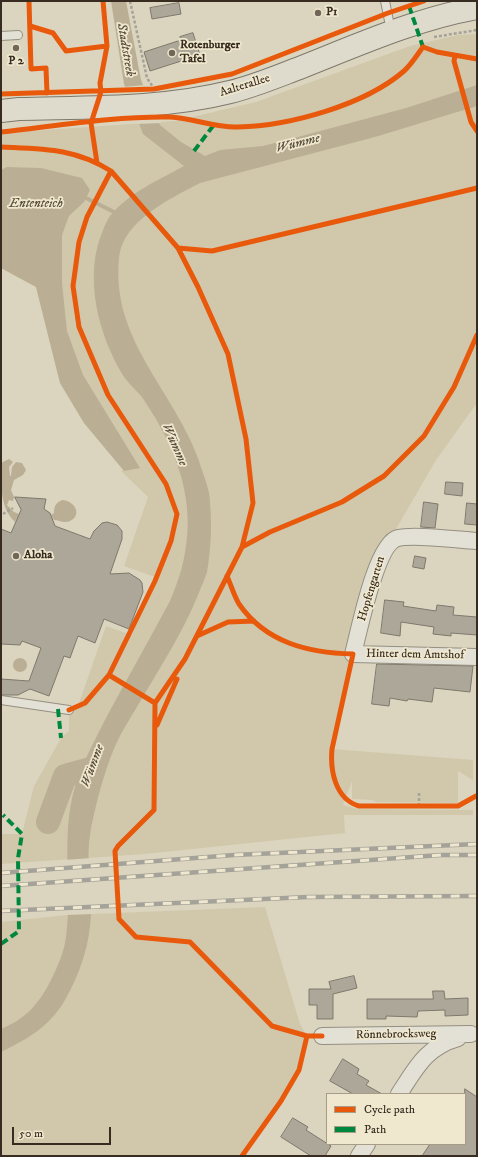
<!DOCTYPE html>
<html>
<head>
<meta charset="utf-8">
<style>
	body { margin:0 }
	#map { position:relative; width:478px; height:1157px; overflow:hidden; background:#dbd5bf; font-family:"IM FELL DW Pica",serif }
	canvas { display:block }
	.frame { position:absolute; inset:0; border:2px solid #382b20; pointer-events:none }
	.legend { position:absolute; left:326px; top:1093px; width:140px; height:52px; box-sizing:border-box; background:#efe8ce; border:1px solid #a69c88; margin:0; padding:5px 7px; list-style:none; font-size:12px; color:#382b20 }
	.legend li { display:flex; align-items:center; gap:8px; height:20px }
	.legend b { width:20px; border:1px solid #a69c88 }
	.scale { position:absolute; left:12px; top:1127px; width:99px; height:18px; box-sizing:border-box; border:2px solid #382b20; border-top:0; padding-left:5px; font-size:12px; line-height:14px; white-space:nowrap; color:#382b20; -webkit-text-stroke:3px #efe8ce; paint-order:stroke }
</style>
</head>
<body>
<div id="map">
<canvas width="478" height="1157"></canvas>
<div class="frame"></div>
<ul class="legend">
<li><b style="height:5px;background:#e8590c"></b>Cycle path</li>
<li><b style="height:5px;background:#00873e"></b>Path</li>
</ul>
<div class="scale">50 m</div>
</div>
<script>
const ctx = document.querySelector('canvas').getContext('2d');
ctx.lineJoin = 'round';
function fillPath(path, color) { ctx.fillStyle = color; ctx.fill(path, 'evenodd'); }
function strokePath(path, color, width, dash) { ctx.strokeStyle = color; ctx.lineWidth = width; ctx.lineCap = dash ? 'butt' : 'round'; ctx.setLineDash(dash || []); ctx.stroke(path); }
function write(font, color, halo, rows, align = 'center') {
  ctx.font = font + ' "IM FELL DW Pica",serif'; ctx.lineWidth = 3.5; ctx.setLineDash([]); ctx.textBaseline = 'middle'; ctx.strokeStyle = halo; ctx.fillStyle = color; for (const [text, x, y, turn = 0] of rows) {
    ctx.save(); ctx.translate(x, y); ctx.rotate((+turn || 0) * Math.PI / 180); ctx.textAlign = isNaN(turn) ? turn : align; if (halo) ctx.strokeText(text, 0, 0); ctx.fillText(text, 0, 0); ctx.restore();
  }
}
fillPath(new Path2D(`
	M477,34V403L436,460L385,548L353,654L332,749L473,760V780L458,771V803L376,802L373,800L352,799V781L343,805L359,809L473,810V815H344L345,833L145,854L1,864V834H22L34,786L61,738L69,731V710L78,706L106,626L132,635L155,577L124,566L148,497L121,471L124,470L84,423L60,383L36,287L1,268V133L175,121L256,102L410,46L458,35Z
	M265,907L300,1024L307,1036L299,1070L281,1101L242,1156H1V922L67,915Z`), '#d1c8ab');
fillPath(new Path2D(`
	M111,1H126L141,80L160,125L181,142L205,156L220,150L263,146L298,137L406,108L477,85V106L375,137L200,183C170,199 123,220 119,258C110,344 182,397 203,473C206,482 210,492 210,502C212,525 211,549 207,572C205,579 201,587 198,595C183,632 161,666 141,700C133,714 123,729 116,744C107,765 100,788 95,810C92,821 90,833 89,844C87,868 92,891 91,914C90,944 80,974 65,1000C50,1026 28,1039 1,1052V1029C25,1019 38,1005 50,982C57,968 64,953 66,937C73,889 60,836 75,787C82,763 95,740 106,718C127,679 149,640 170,601C190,556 194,511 177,464C169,440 156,418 142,397C136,390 129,384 124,377C98,335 83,276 103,230C105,225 107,220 110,216C130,192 157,181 184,166L143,134L124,84Z
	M7,167L41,168L82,178L90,190L84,202L69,216L62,235V283L67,331L83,375L140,468L124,471L84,423L60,383L36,287L1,268V170Z
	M9,459L13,462L9,467L10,476H11L12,467L16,462L22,463L26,470L23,475L14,480L11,490L14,497L13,501L9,500L7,505L14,512L19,514L15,522C0,508 1,485 1,463Z
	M62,500C74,500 83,515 70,521C64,524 59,520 54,520L51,515L54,513C54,506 56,503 62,500Z
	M13 665a7 7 0 1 1 14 0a7 7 0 1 1-14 0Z`), '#baaf94');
fillPath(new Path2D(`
	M145,85L161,123L137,124L123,87Z
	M91,858L93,914L65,915V860Z`), '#dbd5bf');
strokePath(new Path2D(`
	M86,198L118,214`), '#baaf94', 4);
strokePath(new Path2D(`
	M48,822L65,776L90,769`), '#baaf94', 24);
const building = new Path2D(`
	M179,3L181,14L152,19L150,8Z
	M193,33L200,55L150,71L144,52L181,40L180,37Z
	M446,482L463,483L462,496L445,494Z
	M15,497L46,499L44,509L50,513L55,526L90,539L94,531L102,523L107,522L117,525L122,531V539L110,574L129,573L140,580L142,583L143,592L129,629L104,619L95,643L78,636L70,658L64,656L49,696L30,689L18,695H1V679L29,681L41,648L22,641L20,645L1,644V529L11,533L21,510Z
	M424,502L438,504L435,528L421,527Z
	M467,503L477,504V525L465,524Z
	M415,556L426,558L424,569L413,567Z
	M385,600L404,602L403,606L436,611L437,605L454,607L453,615L477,617V635L451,633V636L433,634L434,627L401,622L400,636L381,633Z
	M377,664L473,666L470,692L434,688L432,702L408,699L407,701L390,698L389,706L372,704Z
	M354,976L357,988L333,994V1019H317V1005H309V989H331L329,982Z
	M433,991H444L445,999L468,998V1015L445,1016V1010L418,1011L417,1017L386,1016V1019H367V999H433Z
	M343,1059L359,1069L357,1074L369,1081L366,1085L382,1094H353L330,1081Z
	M465,1089L477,1097V1156H422L430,1144H465Z
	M293,1118L308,1127L306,1130L331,1146L325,1156H311L281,1137Z`);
fillPath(building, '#aca798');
strokePath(building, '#7d786c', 1);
const service = new Path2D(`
	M385,1L391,31
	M1,36L18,35
	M1,700L69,710`);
const minor = new Path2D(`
	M477,541C457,540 415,534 398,538C376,543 359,632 353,654L477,657
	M322,1036L471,1034
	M399,1094C416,1068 426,1047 458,1038
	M359,1156L367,1144`);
const primary = new Path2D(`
	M1,111L19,109C89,107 162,109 230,92C255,86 278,76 302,67C360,44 416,19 477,8`);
strokePath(service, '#948f81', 10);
strokePath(minor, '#948f81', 18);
strokePath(primary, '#7d786c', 24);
strokePath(new Path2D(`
	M130,1L147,78L153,87
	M434,37L477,30
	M3,514L13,508
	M419,806V793`), '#a5a299', 2.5, [3, 2]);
strokePath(service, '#e3e0d5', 8);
strokePath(minor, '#e3e0d5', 16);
strokePath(primary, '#dedbcd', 22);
const rail = new Path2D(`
	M1,873L234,855L477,844
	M1,886L441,855H477
	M1,911L308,897L477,896`);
strokePath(rail, '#a5a299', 4.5);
strokePath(rail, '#efe8ce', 3, [9]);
strokePath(new Path2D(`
	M409,6L423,47
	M194,151L213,126
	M58,709L61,738
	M1,944L19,931L18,858L22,834L3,815`), '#00873e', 4, [8, 4]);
strokePath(new Path2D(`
	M29,1L31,69L46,68L47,93
	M30,26L53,33L66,51L107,46
	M423,47L437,52L477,59
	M455,56L454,61L471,122L477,131
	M1,94L154,89L232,74L388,13L424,1
	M1,132C56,126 115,116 170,117C193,118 215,128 238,127C289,126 365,105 404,71C411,65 417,55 423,47
	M1,147C43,149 74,148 111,171L178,248L212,251L477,188
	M97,163L91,123L101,92L100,83L107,46L103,1
	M178,248L198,287L228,354L246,439L253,503L242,547L185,659L155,703L154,810L118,846L115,851L119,919L136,937L190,942L272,1026L307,1036H322
	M242,547L270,532L342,502L384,476L424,436L454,387L477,335
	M227,576C231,585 234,596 239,604C266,643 309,653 353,654L332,749C330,770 335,799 359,806H458L476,796
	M197,636L228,622L254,621
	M109,675L155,581L171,541L177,514L166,484L108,395L79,327L73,286L79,242L87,217L111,171
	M69,710L85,703L109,675L155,703
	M157,725L177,679
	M242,1156L281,1101L299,1070L307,1036`), '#e8590c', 5);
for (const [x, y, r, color] of [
	[318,13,4,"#716658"],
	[16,48,4,"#716658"],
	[172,53,4,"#716658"],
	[16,556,4,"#716658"]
]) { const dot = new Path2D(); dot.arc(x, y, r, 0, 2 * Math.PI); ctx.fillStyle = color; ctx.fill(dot); strokePath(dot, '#efe8ce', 1.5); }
write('bold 12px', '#382b20', '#efe8ce', [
	["P1",326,13],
	["Rotenburger",180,46],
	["Tafel",180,60],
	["P 2",16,62,"center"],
	["Aloha",24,556]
], 'left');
write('12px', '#382b20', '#efe8ce', [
	["Aalterallee",245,86,-17],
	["Hopfengarten",372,589,-73],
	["Hinter dem Amtshof",415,655,1],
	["Rönnebrocksweg",396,1035,-1]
]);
write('italic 13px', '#5b4e3d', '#efe8ce', [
	["Stadtstreek",125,50,80],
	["Wümme",298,144,-14],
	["Ententeich",36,204],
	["Wümme",174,445,66],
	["Wümme",93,766,-70]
]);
</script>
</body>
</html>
